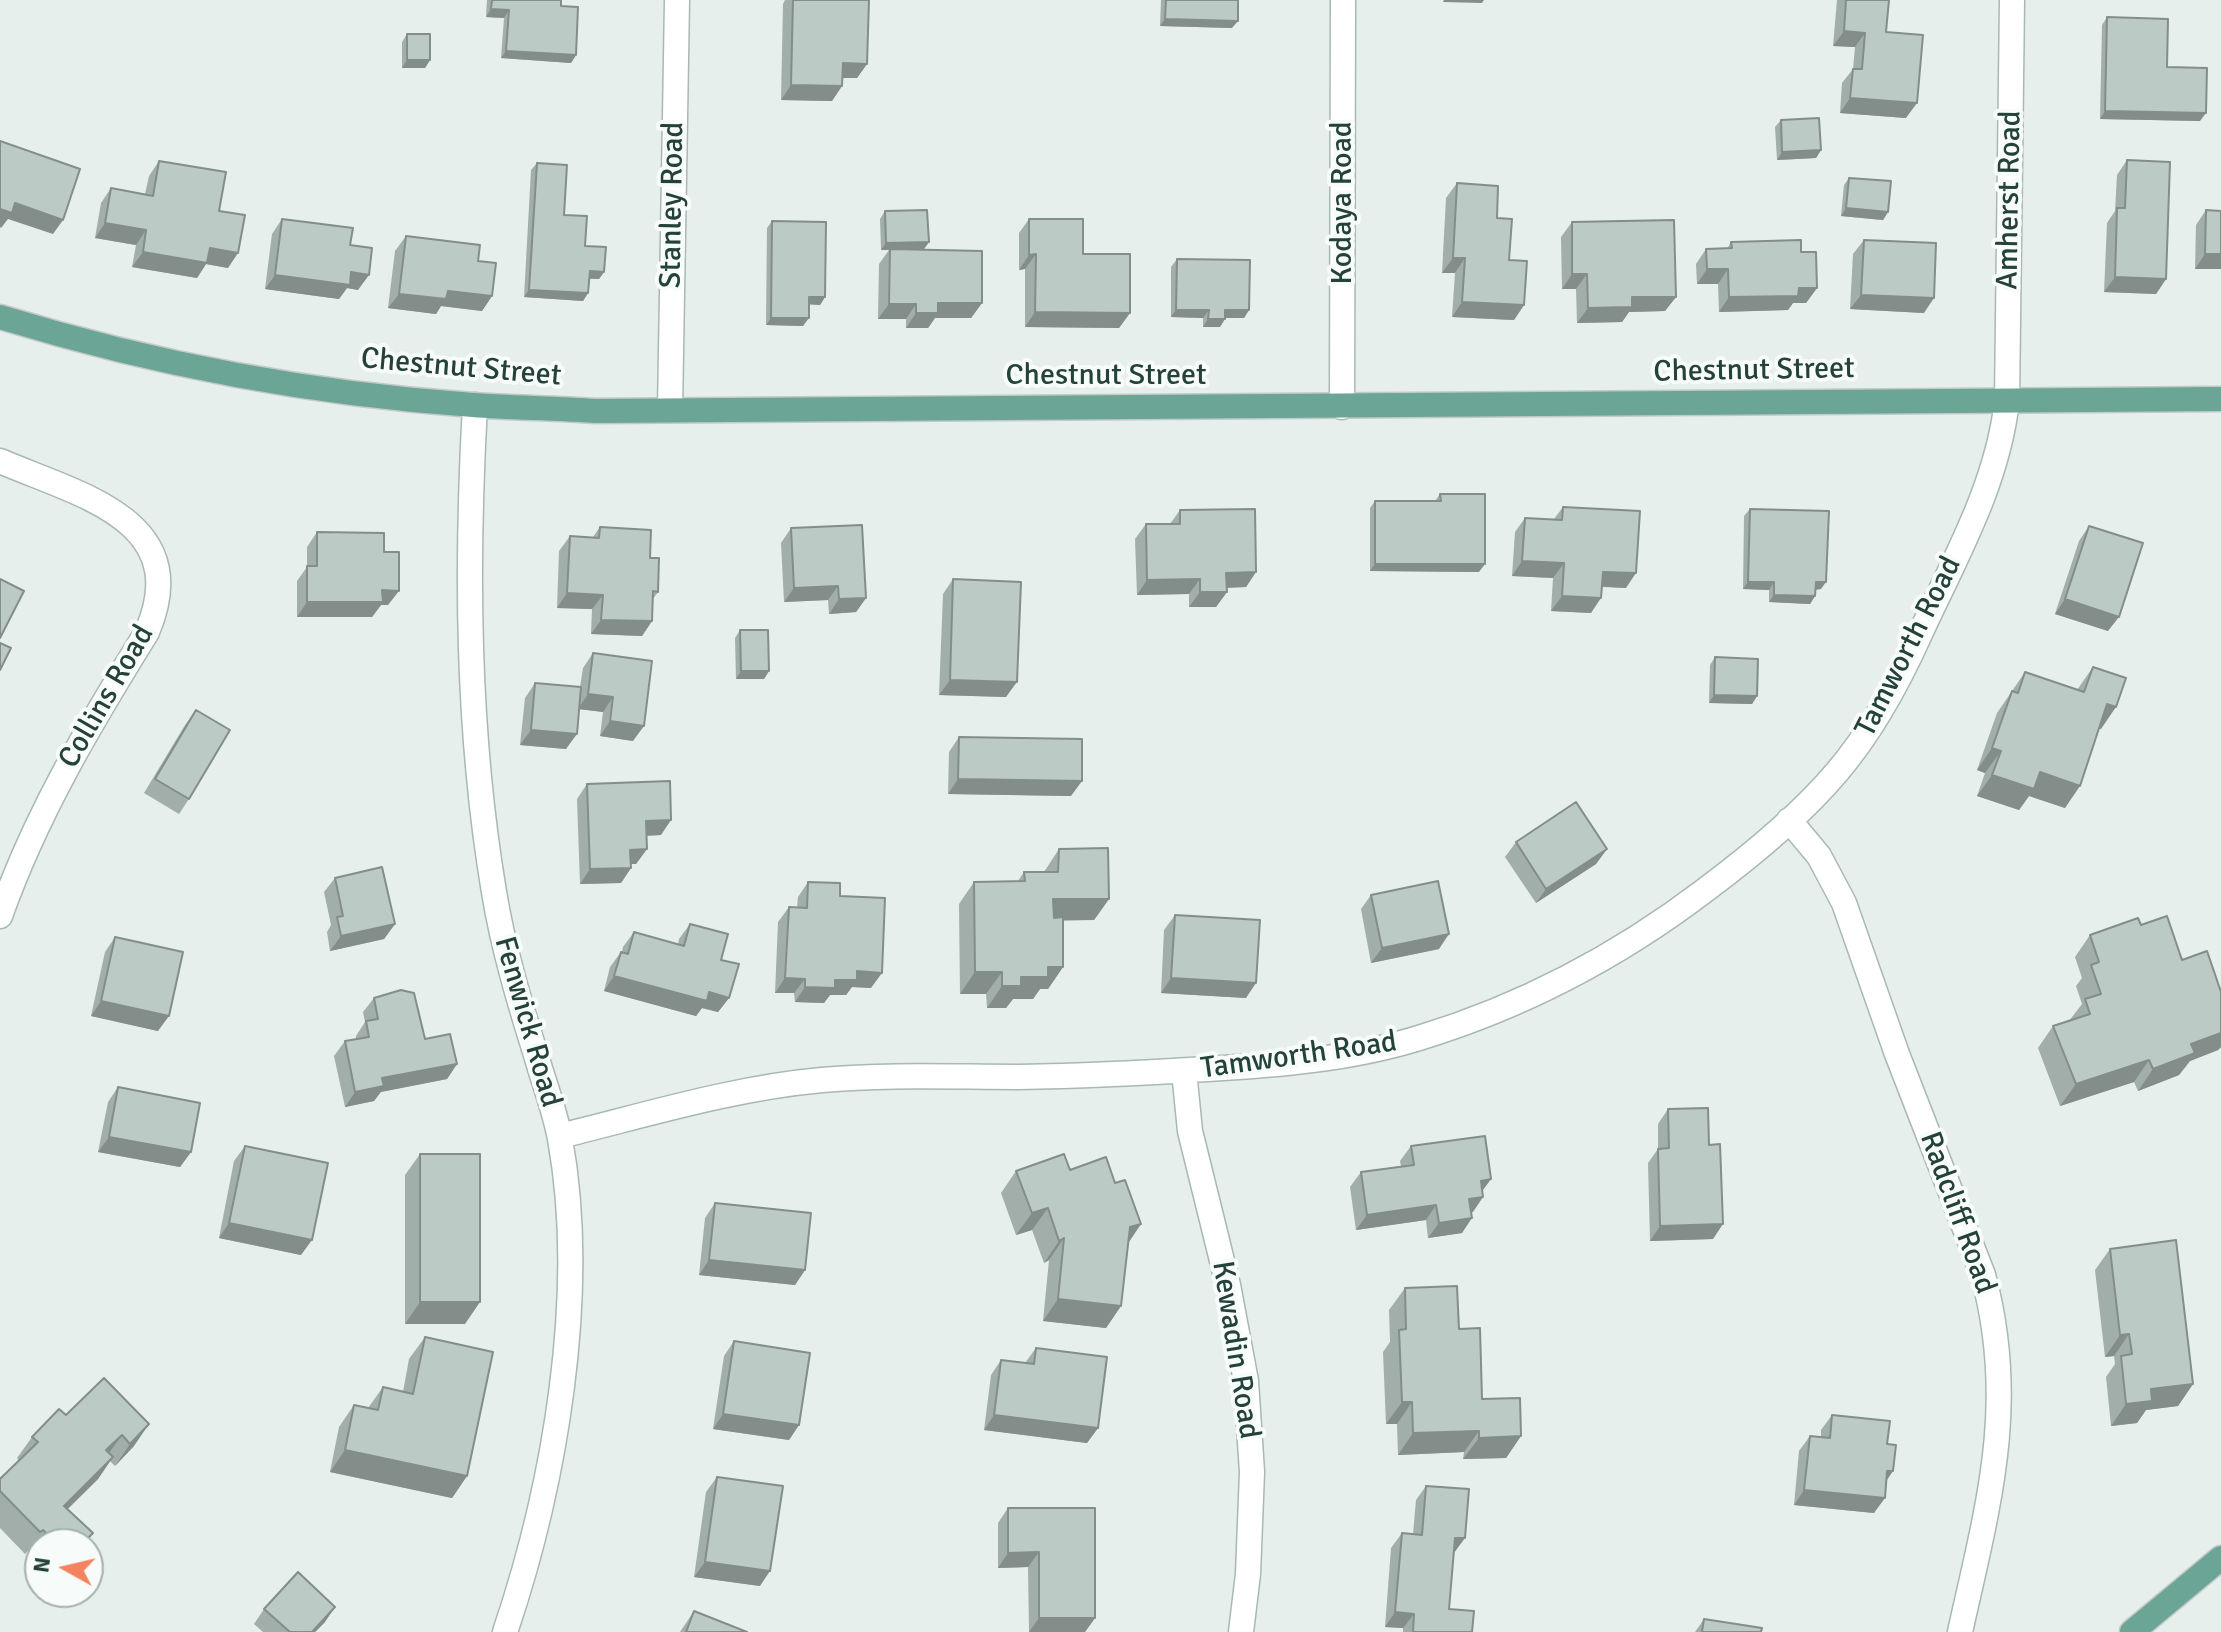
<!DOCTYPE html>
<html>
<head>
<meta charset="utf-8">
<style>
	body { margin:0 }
	#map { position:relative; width:2221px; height:1632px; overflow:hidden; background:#e6efeb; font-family:Signika,sans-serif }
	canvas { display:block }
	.north { position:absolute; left:24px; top:1528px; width:80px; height:80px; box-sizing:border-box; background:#f7fbf9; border:2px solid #a3b1ad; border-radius:50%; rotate:278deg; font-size:22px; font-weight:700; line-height:32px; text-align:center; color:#24423a }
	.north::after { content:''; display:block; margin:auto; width:28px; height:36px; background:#f4845f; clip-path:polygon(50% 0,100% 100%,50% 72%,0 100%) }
</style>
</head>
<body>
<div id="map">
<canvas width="2221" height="1632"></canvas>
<div class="north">N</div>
</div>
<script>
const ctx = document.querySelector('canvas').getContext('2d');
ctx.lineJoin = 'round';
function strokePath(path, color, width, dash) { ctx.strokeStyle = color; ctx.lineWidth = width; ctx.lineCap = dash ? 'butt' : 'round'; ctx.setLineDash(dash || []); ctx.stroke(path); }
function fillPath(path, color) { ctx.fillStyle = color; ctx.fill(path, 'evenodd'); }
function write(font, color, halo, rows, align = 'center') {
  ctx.font = font + ' Signika,sans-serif'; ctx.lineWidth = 8; ctx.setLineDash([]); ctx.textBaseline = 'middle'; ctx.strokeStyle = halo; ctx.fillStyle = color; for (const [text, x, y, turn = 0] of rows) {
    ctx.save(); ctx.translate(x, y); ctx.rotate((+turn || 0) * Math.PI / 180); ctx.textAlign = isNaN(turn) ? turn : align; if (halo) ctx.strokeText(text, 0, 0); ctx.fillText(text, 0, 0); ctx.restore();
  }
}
const minor = new Path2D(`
	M475,405C466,567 467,731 494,892C503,947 519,1001 536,1055C544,1083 555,1111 560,1139C588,1293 555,1485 505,1632
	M1342,407L1343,0
	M670,410L677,0
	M0,461C79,495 195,520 147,632C90,724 36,814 0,916
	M1789,820L1819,856L1844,903L1897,1054L1983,1275C2018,1404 1988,1506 1960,1632
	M1184,1071L1190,1131L1228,1285L1246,1381L1252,1472L1248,1574L1241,1632
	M560,1136C646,1115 733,1088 822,1080C888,1074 953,1077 1019,1077C1082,1076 1144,1073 1207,1069C1278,1065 1351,1059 1419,1038C1524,1006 1617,957 1704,891C1751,856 1799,817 1837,772C1872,731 1898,683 1920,634C1955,558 1998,484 2007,400L2012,0`);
const major = new Path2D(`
	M0,317C153,364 314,394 473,405C514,408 554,408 595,411L2221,399
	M2132,1632L2221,1558`);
strokePath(minor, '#a8b8b2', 27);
strokePath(major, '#c2cac8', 27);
strokePath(minor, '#fff', 24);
strokePath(major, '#6aa596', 24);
fillPath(new Path2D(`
	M487,0H561V6L576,55L571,63L501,58L504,18L486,17Z
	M785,0H869L867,64L857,78H842V86L832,101L781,100L783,4Z
	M1161,0H1238L1232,28L1160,26Z
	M1837,0H1889L1886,32L1906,118L1840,113L1842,83L1853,69L1855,47L1833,46Z
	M2107,17L2167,67L2200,121L2100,119L2102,25Z
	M407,34L430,60L425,68H402V42Z
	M1781,120L1821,150L1816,158L1777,160L1775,127Z
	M2127,160L2166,279L2156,294L2104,292L2107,223L2115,211L2117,175Z
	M159,161L219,211L228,268L206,264L197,278L132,267L136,245L95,238L101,203L111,188L145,194L149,176Z
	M537,163L564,215L604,272L599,279H589L588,293L583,301L524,297L531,170Z
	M1849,178L1888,212L1883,220L1841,216L1844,185Z
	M1457,183L1497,218L1524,305L1514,320L1452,317L1455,273H1442L1446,198Z
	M2206,210L2221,269H2195L2196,225Z
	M885,211L929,242L924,249L982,303L971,318H935L928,328H906V319H878L879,264L889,250H881L880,219Z
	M282,219L350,245L358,290L347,288L339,299L265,289L272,234Z
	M1029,219L1083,254L1130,313L1119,328L1025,327V269L1019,270V233Z
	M772,221L825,297L820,305L809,304L803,326L766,325L767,228Z
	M1572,222L1676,297L1665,311L1629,312L1622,322L1577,323L1576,289H1562L1561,237Z
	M406,236L478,261L492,296L482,311L441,306L436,314L388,308L395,251Z
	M1864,240L1924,313L1850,309L1853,254Z
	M1731,242L1801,252L1817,288L1806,303H1793L1788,310L1719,312L1718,284H1697L1696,264L1706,249H1727Z
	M1177,259L1249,310L1244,318H1225L1220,327H1203V318L1171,317V267Z
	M1440,494L1479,572L1370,571V508L1375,501H1435Z
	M1563,507L1626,588L1602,587L1591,613L1551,611L1553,578L1512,576L1515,532L1525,518L1554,519Z
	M1750,509L1821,589L1815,590V596L1810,604L1769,602V590L1743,589L1744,516Z
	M1180,510L1256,572L1246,587L1227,588V592L1216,607H1189V594L1137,595L1135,539L1146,524H1170Z
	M2089,526L2108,631L2055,614L2079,541Z
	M600,527L650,558L658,592L653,599L652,621L642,636L591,634L592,609L557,608L559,551L570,536L593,537Z
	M791,528L866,598L856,612L829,614L828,600L784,602L781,543Z
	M317,532L384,552L388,605H381L372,617H297V581L307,567V547Z
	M953,579L1006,697L939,695L943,594Z
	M740,630L769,671L764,679H736L735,638Z
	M593,653L633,741L600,736L603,712L579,709L566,749L520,745L525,698L535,683L580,687L583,668Z
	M1715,657L1757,696L1752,704L1709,703L1710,665Z
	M2093,667L2101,729L2099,728L2065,808L2029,796L2019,810L1977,796L1985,773L1977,770L1997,713L2025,672L2077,690Z
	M196,710L189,799L179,814L144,793L185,725Z
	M959,737L1071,796L948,794L949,752Z
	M587,784L661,835L646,836L647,849L636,864H631V868L621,883L580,884L577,799Z
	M1516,842L1607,849L1596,864L1536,903L1505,857Z
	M1059,849L1109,899L1094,920H1063V967L1048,989H1040L1033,999H1013L1006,1008H987L986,994H960L959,904L974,882L1018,881L1024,872H1044Z
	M335,878L395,924L384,939L330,951L327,932L331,925L324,892Z
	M808,882L840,896L871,988L852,987L846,995H830L824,1003L795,1002L794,993H775L778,922L789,907L797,908L798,897Z
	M1371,895L1439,949L1371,963L1361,909Z
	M1175,915L1246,998L1161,993L1164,930Z
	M690,924L721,960L729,998L718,1012L702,1008L696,1016L604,991L610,967L621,952H622L623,947L634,932L678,944L679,939Z
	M2141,925L2221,992V1047L2218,1050L2190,1061L2179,1075L2138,1091L2134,1082L2060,1106L2038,1048L2053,1026L2069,1021L2082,1004L2076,986L2082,978L2075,957L2090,935Z
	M115,937L158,1031L91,1016L105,952Z
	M374,998L457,1064L447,1079L380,1092L374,1101L345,1107L334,1056L345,1041L356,1039V1036L365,1022L363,1012Z
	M118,1087L191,1152L180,1167L98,1152L108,1102Z
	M1668,1109L1713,1239L1650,1241L1648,1163L1658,1149V1124Z
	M245,1146L301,1255L219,1238L234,1161Z
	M1411,1146L1491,1179L1482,1191L1462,1233L1428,1238L1426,1220L1356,1230L1350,1187L1361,1172L1401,1166L1400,1161Z
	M420,1154L465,1324H405V1175Z
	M1070,1170L1115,1183L1141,1224L1129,1242L1121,1306L1106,1328L1043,1321L1049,1260L1044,1263L1032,1230L1016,1235L1001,1193L1016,1171Z
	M715,1203L805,1270L795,1285L699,1275L705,1218Z
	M2110,1249L2193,1384L2178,1406L2146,1410L2137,1423L2111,1426L2106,1377L2115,1364L2114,1356L2105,1357L2095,1270Z
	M1405,1288L1459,1329L1482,1399L1521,1436L1506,1458L1463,1459L1464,1452L1398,1455L1397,1424H1386L1383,1352L1390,1342L1389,1310Z
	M425,1337L467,1476L452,1498L330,1472L339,1427L354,1405L368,1408L383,1387L403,1392L409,1359Z
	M734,1341L799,1425L789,1440L713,1429L724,1356Z
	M1036,1348L1098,1428L1087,1443L984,1430L991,1375L1001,1360L1025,1363Z
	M104,1378L134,1446L115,1466L110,1461L98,1479L68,1509L85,1544H40V1564L28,1551L25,1554L0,1528V1479L19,1461L17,1458L32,1437L66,1415Z
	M1832,1415L1887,1444L1886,1482L1874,1513L1794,1505L1799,1451L1810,1436L1821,1437V1430Z
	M717,1477L760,1586L694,1577L706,1492Z
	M1426,1486L1454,1553L1449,1609L1472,1632H1403V1628L1385,1627L1391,1548L1402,1533L1413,1534L1416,1500Z
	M1008,1508L1095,1618L1085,1632H1029L1028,1567L998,1568V1523Z
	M264,1609L325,1622L315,1632H263L254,1624Z
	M694,1611L747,1632H680Z
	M1704,1619L1761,1632H1695Z`), '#a1aea9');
fillPath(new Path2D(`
	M1444,0H1484L1482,3L1443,2Z
	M491,9L509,10L504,18L486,17Z
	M1165,19L1238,21L1232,28L1160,26Z
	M1844,31L1865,33L1855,47L1833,46Z
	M506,51L576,55L571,63L501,58Z
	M407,60H430L425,68H402Z
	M843,63L867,64L857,78H832Z
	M791,85L842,86L832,101L781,100Z
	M1850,98L1917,103L1906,118L1840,113Z
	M2105,111L2206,113L2200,121L2100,119Z
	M1821,150L1816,158L1777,160L1782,152Z
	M15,203L63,220L53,234L8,219L1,228L0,227V209Z
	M1846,208L1888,212L1883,220L1841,216Z
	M105,223L146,230L136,245L95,238Z
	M929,242L924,249L881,250L886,243Z
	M210,248L238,253L228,268L206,264L197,278L132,267L143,252Z
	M1036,254L1025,269L1019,270L1029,255Z
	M2205,254H2221V269H2195Z
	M1453,258H1465L1455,273H1442Z
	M1707,269H1728L1718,284H1697Z
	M590,271L604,272L599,279L584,278Z
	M351,272L369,275L358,290L347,288L339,299L265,289L275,275Z
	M1572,274H1587L1576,289H1562Z
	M2115,277L2166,279L2156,294L2104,292Z
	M1799,288H1817L1806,303H1793L1788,310L1719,312L1729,297Z
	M529,290L588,293L583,301L524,297Z
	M448,291L492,296L482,311L441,306L436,314L388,308L399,294Z
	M1861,295L1934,298L1924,313L1850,309Z
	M809,297H825L820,305L803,304Z
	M1632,297H1676L1665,311L1629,312L1622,322L1577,323L1588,308Z
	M1462,302L1524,305L1514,320L1452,317Z
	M938,303H982L971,318H935L928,328H906L916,313Z
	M889,304H916L906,319H878Z
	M1176,310H1209L1203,318L1171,317Z
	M1225,310H1249L1244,318H1220Z
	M1035,312L1130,313L1119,328L1025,327Z
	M771,318H809L803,326L766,325Z
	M1208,319H1225L1220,327H1203Z
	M1522,561L1564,563L1553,578L1512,576Z
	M1375,564H1485L1479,572L1370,571Z
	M1256,572L1246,587L1216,588L1226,573Z
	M1603,572L1636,573L1626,588L1593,586Z
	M1200,579L1189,594L1137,595L1147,580Z
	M1748,582H1774L1769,590L1743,589Z
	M1816,582H1826L1821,589L1810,590Z
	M838,586L828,600L784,602L794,588Z
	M382,590L399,591L388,605H381L372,617H297L307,602Z
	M1200,592H1227L1216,607H1189Z
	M567,593L603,595L592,609L557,608Z
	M1774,595L1815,596L1810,604L1769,602Z
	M1562,596L1601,598L1591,613L1551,611Z
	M866,598L856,612L829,614L839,599Z
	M2065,599L2119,617L2108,631L2055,614Z
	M601,620L652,621L642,636L591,634Z
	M741,671H769L764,679H736Z
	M950,680L1017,682L1006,697L939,695Z
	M588,694L613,697L603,712L578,709Z
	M1714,695L1757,696L1752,704L1709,703Z
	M2107,704L2116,707L2101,729L2092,725Z
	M610,721L644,726L633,741L600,736Z
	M531,730L577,734L566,749L520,745Z
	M1992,748L2001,751L1985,773L1977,770Z
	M2040,772L2080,786L2065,808L2029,796L2019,810L1977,796L1992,775Z
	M958,779L1082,781L1071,796L948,794Z
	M671,820L661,835L635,836L646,821Z
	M647,849L636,864H620L630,850Z
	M1607,849L1596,864L1536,903L1546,889Z
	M631,868L621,883L580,884L590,869Z
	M1053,899H1109L1094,920L1038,921Z
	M395,924L384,939L330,951L341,936Z
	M1449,934L1439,949L1371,963L1382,948Z
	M1048,967H1063L1048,989H1040L1033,999H1013L1006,1008H987L1002,986Z
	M857,971L882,973L871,988L852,987L846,995H830L824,1003L795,1002L805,987L835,980Z
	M975,972H1002L986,994H960Z
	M614,976L709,992L729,998L718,1012L702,1008L696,1016L604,991Z
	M785,978L805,979L794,993H775Z
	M1171,978L1256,983L1246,998L1161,993Z
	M101,1001L169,1016L158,1031L91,1016Z
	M2221,1033V1047L2218,1050L2190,1061L2179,1075L2138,1091L2153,1069L2191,1044Z
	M2149,1060L2134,1082L2060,1106L2076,1084Z
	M457,1064L447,1079L381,1092L374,1101L345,1107L355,1092L382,1078Z
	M109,1137L191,1152L180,1167L98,1152Z
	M1491,1179L1480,1194L1481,1181Z
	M1483,1197L1473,1212L1459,1214L1469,1199Z
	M1436,1205L1426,1220L1356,1230L1367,1215Z
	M1048,1208L1032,1230L1016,1235L1032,1213Z
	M1472,1218L1462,1233L1428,1238L1439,1223Z
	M229,1223L312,1240L301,1255L219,1238Z
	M1141,1224L1126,1246L1130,1227Z
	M1723,1224L1713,1239L1650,1241L1660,1226Z
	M1064,1238L1049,1260L1044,1263L1059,1241Z
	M709,1260L805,1270L795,1285L699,1275Z
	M1058,1299L1121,1306L1106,1328L1043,1321Z
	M420,1302H480L465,1324H405Z
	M2129,1334L2114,1356L2105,1357L2120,1335Z
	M2193,1384L2178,1406L2146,1410L2137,1423L2111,1426L2126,1404L2151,1389Z
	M1402,1402H1412L1397,1424H1386Z
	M723,1414L799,1425L789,1440L713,1429Z
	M994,1415L1098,1428L1087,1443L984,1430Z
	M149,1424L134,1446L115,1466L130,1444Z
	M1479,1431L1464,1452L1398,1455L1413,1433Z
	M122,1435L106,1457V1450Z
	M1521,1436L1506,1458L1463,1459L1479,1438Z
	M345,1450L467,1476L452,1498L330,1472Z
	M113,1457L98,1479L49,1527L64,1506Z
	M1887,1471H1893L1883,1486Z
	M1804,1490L1885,1498L1874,1513L1794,1505Z
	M1455,1538H1465L1454,1553L1444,1552Z
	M1039,1552L1028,1567L998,1568L1008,1553Z
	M705,1562L770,1571L760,1586L694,1577Z
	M335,1607L325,1622L315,1632H312Z
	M1395,1612L1414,1614L1403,1628L1385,1627Z
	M1039,1618H1095L1085,1632H1029Z`), '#838d89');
const building = new Path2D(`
	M492,0H561V6L578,7L576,55L506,51L509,10L491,9Z
	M793,0H869L867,64L843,63L842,86L791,85Z
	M1166,0H1238V21L1165,19Z
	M1846,0H1889L1886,32L1923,35L1917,103L1850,98L1853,69H1862L1865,33L1844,31Z
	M2107,17L2168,19L2167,67L2207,68L2206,113L2105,111Z
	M407,34H430V60H407Z
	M1819,118L1821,150L1782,152L1781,120Z
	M0,141L80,169L63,220L15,203L12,213L0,209Z
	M2127,160L2170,162L2166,279L2115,277L2117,208H2125Z
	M159,161L226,172L219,211L245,215L238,253L210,248L207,263L143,252L146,230L105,223L111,188L153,196Z
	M537,163L567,165L564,215L587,216L585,246L606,247L604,272L590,271L588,293L529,290Z
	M1849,178L1891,181L1888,212L1846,208Z
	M1457,183L1498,186L1497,218L1512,219L1509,260L1527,261L1524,305L1462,302L1465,258H1453Z
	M927,210L929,242L886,243L885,211Z
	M2206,210L2221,211V254H2205Z
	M282,219L353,228L350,245L372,248L369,275L351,272L350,285L275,275Z
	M1029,219H1083V254H1130V313L1035,312L1036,254L1029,255Z
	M1674,220L1676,297H1632V307L1588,308L1587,274H1572V222Z
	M772,221L826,222L825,297H809V318H771Z
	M406,236L480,245L478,261L496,263L492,296L448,291L446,299L399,294Z
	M1801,240V252H1816L1817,288H1799L1798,296L1729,297L1728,269H1707L1706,249L1732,248L1731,242Z
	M1864,240L1936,243L1934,298L1861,295Z
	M890,249L982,251V303H938V313H916V304H889Z
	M1177,259L1250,260L1249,310H1225V319H1208L1209,310H1176Z
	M1440,494H1485V564H1375V501H1441Z
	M1563,507L1640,511L1636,573L1603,572L1601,598L1562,596L1564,563L1522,561L1525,518L1562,520Z
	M1255,509L1256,572L1226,573L1227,592H1200V579L1147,580L1146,524H1180V510Z
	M1750,509L1829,511L1826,582H1816L1815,596L1774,595V582H1748Z
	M862,525L866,598L839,599L838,586L794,588L791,528Z
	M2089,526L2143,543L2119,617L2065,599Z
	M600,527L651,530L650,558H659L658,592L653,591L652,621L601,620L603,595L567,593L570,536L599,538Z
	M317,532L384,533V552H399V591L382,590L383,602H307V566H317Z
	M0,579L24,591L0,638Z
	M953,579L1021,582L1017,682L950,680Z
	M740,630H768L769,671H741Z
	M0,643L11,648L0,670Z
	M593,653L652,661L644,726L610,721L613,697L588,694Z
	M1715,657L1758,659L1757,696L1714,695Z
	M2093,667L2126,678L2116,707L2107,704L2080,786L2040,772L2034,789L1992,775L2001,751L1992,748L2012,691L2018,693L2025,672L2084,692Z
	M535,683L581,687L577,734L531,730Z
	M196,710L230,730L189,799L155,779Z
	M959,737L1082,739V781L958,779Z
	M670,781L671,820L646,821L647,849L630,850L631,868L590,869L587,784Z
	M1576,802L1607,849L1546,889L1516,842Z
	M1108,848L1109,899H1053L1054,918L1063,917V967H1048V977H1021V986H1002V972H975L974,882L1025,881L1024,872H1058L1059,849Z
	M382,867L395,924L341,936L337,917L343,916L335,878Z
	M1438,881L1449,934L1382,948L1371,895Z
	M808,882L840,883V896L885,898L882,973L857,971V980H835V988L805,987V979L785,978L789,907L807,908Z
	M1175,915L1260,920L1256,983L1171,978Z
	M2167,916L2182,960L2207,951L2221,992V1033L2191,1044L2195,1053L2153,1069L2149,1060L2076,1084L2053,1026L2090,1014L2085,999L2101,994L2091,965L2099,962L2090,935L2138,918L2141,925Z
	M690,924L728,934L721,960L739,964L729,998L709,992L707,1001L614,976L621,952L628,954L634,932L684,946Z
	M115,937L183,952L169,1016L101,1001Z
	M401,990L414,993L425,1039L450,1034L457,1064L382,1078L384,1086L355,1092L345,1041L369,1037L366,1021L378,1019L374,998Z
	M118,1087L200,1103L191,1152L109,1137Z
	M1708,1108L1709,1145L1720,1144L1723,1224L1660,1226L1658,1149L1669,1148L1668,1109Z
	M1485,1136L1491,1179L1481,1181L1483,1197L1469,1199L1472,1218L1439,1223L1436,1205L1367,1215L1361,1172L1414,1165L1411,1146Z
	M245,1146L328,1163L312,1240L229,1223Z
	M420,1154H480V1302H420Z
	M1064,1154L1070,1170L1106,1157L1115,1183L1125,1180L1141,1224L1130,1227L1121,1306L1058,1299L1064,1238L1059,1241L1048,1208L1032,1213L1016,1171Z
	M715,1203L811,1213L805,1270L709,1260Z
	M2176,1240L2193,1384L2151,1389L2152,1401L2126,1404L2121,1356L2132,1354L2129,1334L2120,1335L2110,1249Z
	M1457,1286L1459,1329L1480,1328L1482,1399L1520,1398L1521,1436L1479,1438V1431L1413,1433L1412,1402H1402L1399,1330L1406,1329L1405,1288Z
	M425,1337L493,1352L467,1476L345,1450L354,1405L378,1410L383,1387L413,1394Z
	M734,1341L810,1353L799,1425L723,1414Z
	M1036,1348L1107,1357L1098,1428L994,1415L1001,1360L1034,1364Z
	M104,1378L149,1424L130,1444L122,1435L106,1450L113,1457L64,1506L93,1533L82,1544H57L43,1530L40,1532L0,1491V1479L38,1442L32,1437L59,1409L66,1415Z
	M1832,1415L1890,1421L1887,1444L1896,1445L1893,1471H1887L1885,1498L1804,1490L1810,1436L1830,1438Z
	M717,1477L783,1486L770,1571L705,1562Z
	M1426,1486L1469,1489L1465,1538H1455L1449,1609L1474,1611L1472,1632H1413L1414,1614L1395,1612L1402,1533L1422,1535Z
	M1008,1508H1095V1618H1039V1552L1008,1553Z
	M298,1572L335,1607L312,1632H290L264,1609Z
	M694,1611L747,1632H686Z
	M1704,1619L1762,1628L1761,1632H1702Z`);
fillPath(building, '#bbcac4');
strokePath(building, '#838d89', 2);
write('30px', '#24423a', '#f7fbf9', [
	["Amherst Road",2010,200,-89],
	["Kodaya Road",1343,203,-90],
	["Stanley Road",673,205,-89],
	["Chestnut Street",461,368,5],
	["Chestnut Street",1754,371,-1],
	["Chestnut Street",1106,376],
	["Tamworth Road",1909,647,-63],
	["Collins Road",107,697,-60],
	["Fenwick Road",527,1022,74],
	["Tamworth Road",1299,1056,-8],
	["Radcliff Road",1957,1213,70],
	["Kewadin Road",1235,1350,81]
]);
</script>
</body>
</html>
